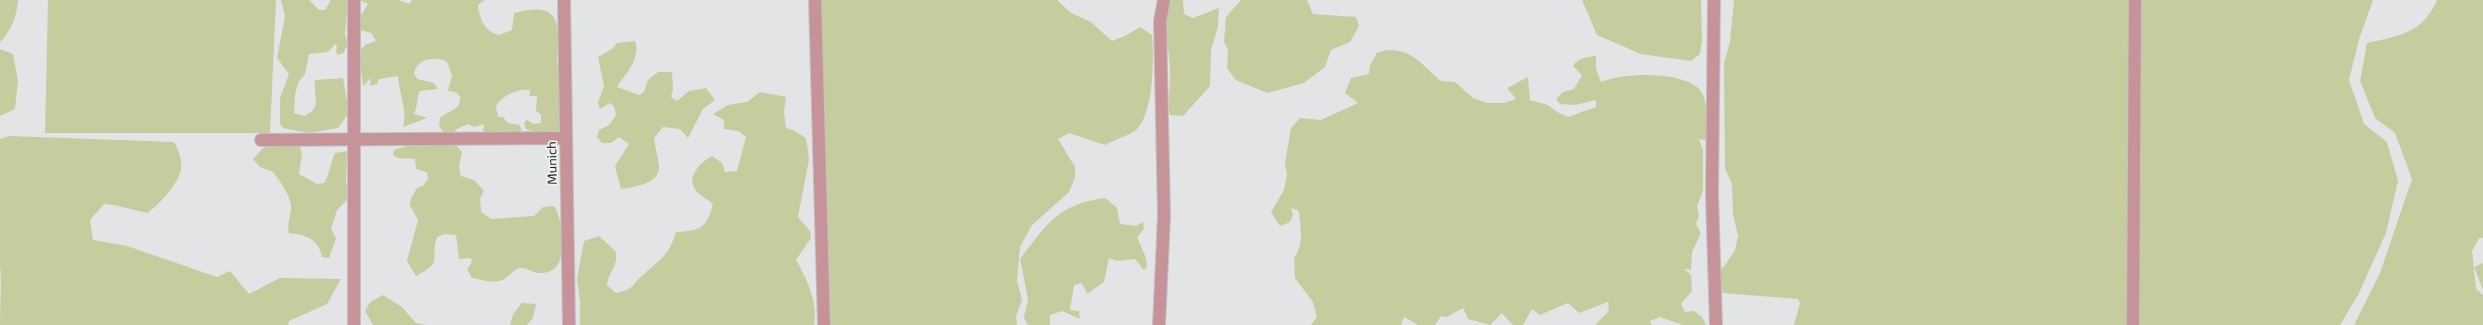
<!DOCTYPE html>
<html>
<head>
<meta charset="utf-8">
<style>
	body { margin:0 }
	canvas { display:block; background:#e3e4e6 }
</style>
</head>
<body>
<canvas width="2483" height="325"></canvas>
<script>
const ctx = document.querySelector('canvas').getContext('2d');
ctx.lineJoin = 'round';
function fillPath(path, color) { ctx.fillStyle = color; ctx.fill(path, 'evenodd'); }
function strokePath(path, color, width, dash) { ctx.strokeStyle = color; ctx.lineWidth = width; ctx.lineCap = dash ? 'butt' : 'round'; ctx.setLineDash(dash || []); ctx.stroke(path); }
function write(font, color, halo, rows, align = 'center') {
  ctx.font = font + ' "Exo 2",sans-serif'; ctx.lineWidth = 3.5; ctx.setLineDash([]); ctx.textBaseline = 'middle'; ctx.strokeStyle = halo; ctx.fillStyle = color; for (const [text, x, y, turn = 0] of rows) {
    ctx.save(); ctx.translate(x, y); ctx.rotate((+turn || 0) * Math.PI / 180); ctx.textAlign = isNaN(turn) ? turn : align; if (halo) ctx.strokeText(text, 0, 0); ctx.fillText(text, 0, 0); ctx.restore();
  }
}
fillPath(new Path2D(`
	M0,0H18C17,16 11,31 0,42Z
	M48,0H276L270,133H45Z
	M281,0H309L319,10H325L331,0H348L345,34L348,44L343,53L338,55L336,52L337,46L335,44L328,52L309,54L305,74L298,83L295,95L294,113L304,116C323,108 313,98 315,80L343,78L349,113L338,128L308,133L283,128L280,124V98L289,74L277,58L285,16Z
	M360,0H398L410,4L412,0H485L478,5C479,18 485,32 499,35L512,30L514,13C562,0 560,25 557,63L562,67L559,98L564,102C563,115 566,138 547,131L540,134L526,129L524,123L527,120L534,124L541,123V115L536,111L537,96H529L530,90C519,88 502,95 496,106L498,117H503L508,123L519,125L522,130L518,134L501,131L493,134L483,131L484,124L474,127L468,124L457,129L451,135L444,133L439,126L440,118C449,110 461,111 460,96L455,92L448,91L452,75L447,62C435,56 418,58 414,73L417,79L434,83L438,89L420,91C416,99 418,106 414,114L427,118L403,127C408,115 399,91 398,76L379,79L377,84L370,86L371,78L363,86L359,52L365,45L376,41L371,33L357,29L358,20L368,4Z
	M819,0H1057L1071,13L1091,22L1112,41L1125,36L1140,27L1152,35C1154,58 1154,114 1136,130C1130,135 1113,140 1105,145L1069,133L1058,139L1075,167V177L1069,192L1032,225L1020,247L1017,281L1022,300L1016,316L1017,325H831Z
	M1172,0H1183L1184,14L1193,18L1219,8L1218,27L1211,50L1210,86L1183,116L1170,115C1167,103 1170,92 1170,81C1171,59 1167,40 1161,19Z
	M1241,0H1307L1313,14L1356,17L1359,26L1350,42L1331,50L1325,67L1304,83L1267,93L1236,80L1227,68L1228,50L1224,42L1226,17Z
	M1582,0H1701L1702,41L1700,54L1691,61L1641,54L1597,35Z
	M1734,0H2373L2359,39L2349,80L2364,124L2387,142L2398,181L2386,233L2358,295L2340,325H1794L1800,303L1798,299L1723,293L1718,279L1720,270L1726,264L1735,250L1738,236L1733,214L1732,184L1725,168L1724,63L1730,42Z
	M2437,0H2483V238H2479L2472,251L2476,289L2483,295V325H2354L2380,273L2412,179L2395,133L2375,118L2360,81L2367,43C2399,36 2423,33 2437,0Z
	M635,41C641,59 626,73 617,87L639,95L644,92L648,80L658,72H672L673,89L671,97L677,101L689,91L706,88L715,100L703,109L688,138L680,129L663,127L654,138C655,147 658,157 659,166C660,184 634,187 621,189L615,166L629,144L619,137L611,143H602L597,137L599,130L609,125L616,115L614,106L610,103L600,109L598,102L604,86L598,57L612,49L617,43Z
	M0,49L13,54L18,81L15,109L0,116Z
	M1387,50C1413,49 1423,66 1441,81L1455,82L1473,98L1487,103H1504L1516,99L1507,88L1528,77L1530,100L1548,105L1557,112L1568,117L1596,107V100L1575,105L1560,104L1556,99L1563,92L1574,89L1582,75L1573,66C1578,58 1586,57 1596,56V69L1601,82C1624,73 1676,71 1697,87C1706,94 1704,105 1709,114C1713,120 1718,121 1720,129L1706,140L1699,139L1703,150V191L1697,206L1699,215L1696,224L1701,233L1692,252L1691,270L1684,269L1691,275L1692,291L1681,304L1685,312L1694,311L1702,317L1706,325H1683L1660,317L1650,321L1652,325H1595L1609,311L1608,302L1579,313L1568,303L1540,315L1532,309L1523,325H1513L1502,313L1490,325L1468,319L1463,308L1447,317L1441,316L1435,325H1418L1404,317L1401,325H1311L1317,317L1313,302L1295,278L1294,258C1305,244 1300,227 1299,211L1291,208L1293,215L1290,222L1280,226L1271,212L1284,190L1287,174L1285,163L1291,128L1300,118L1321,120L1358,103L1345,93L1351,78L1369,74L1370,65L1377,53Z
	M760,92L786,97L784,112L786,128L793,130L806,138L809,159L798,217L810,231L811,238L796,260C807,279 818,302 814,325H580V302L577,279L584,241L599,236L616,252C618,267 609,271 607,285L616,293C634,290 631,285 643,275C660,259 669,256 676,232C700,231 707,228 713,204C709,200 702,197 698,193C684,179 699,163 712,156L722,163L725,172L737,171L746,137L738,131L724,129V120L713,114L728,105L747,102Z
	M9,136L174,142C179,151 182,159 181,169C180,182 158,206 147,213L114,205L104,204L90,220L93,240L127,246L217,277L230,271L249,294L280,278L341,279L327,304L289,321L288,325H0C0,305 2,285 0,265V139Z
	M419,142L456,145L462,152L459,167L461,176L474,180L484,191L480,198L481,212L491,219L534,216L543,207L554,206C563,219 570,267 548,272C533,276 529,267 519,268C512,271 510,276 504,279C496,285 481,279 472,278L467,269L471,264L472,259L468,258L459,259L456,235L445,234L437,237C429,260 445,261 416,276L407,261L418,220C410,202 405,209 417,188L423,186L428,179L427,172L416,169L415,159L398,158L393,155L394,150Z
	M276,144H299L302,154L299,174L317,184L324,183C330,174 330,163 335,153L347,151L346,182L351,196L337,210L331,229L336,238L329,258L322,257C319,239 306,235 289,233C286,223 292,214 291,205C289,193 280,181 273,172L260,167L253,159L263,148Z
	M1105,198L1117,208L1120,224L1136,226L1143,222L1144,229L1137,237L1146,258L1147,267L1144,270L1135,259L1117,261L1109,258L1104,282L1087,294L1082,283L1074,285L1070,310L1079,311L1080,319L1062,311L1050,315V325H1028L1024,318L1028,299L1020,259C1047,224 1058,204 1105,198Z
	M2483,263V290L2474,267Z
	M383,295L402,307L416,323L426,325H373L365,311L370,302Z
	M522,303L536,304L533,318L527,325H510L513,314Z`), '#c5cd9e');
const minor = new Path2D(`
	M354,0V325
	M564,0L569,325
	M815,0L824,325
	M1714,0L1712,195L1716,325
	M261,140L566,138
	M1159,325L1164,216L1160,21L1164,0
	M2133,325L2135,0`);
strokePath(minor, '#c0c1c3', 14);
strokePath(minor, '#c69399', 12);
write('13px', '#232324', '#f0f1f3', [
	["Munich",552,163,-91]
]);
</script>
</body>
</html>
